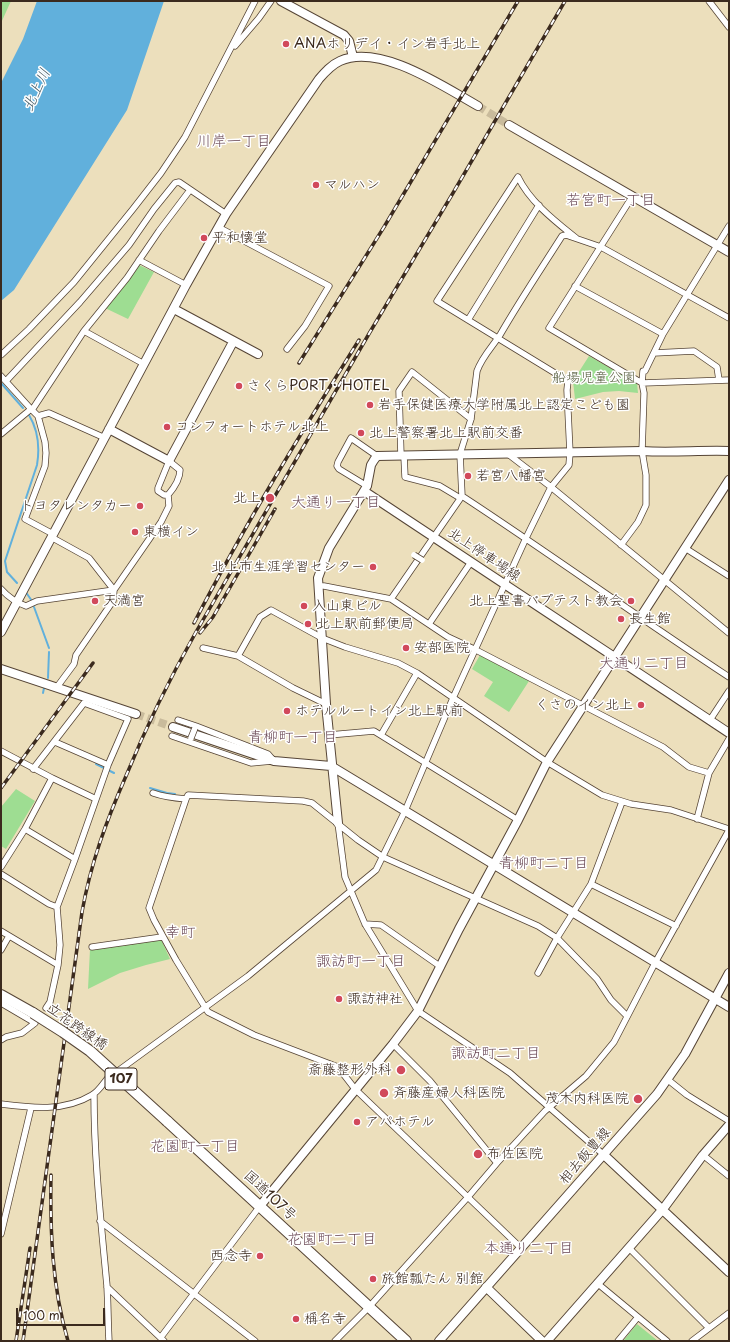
<!DOCTYPE html>
<html>
<head>
<meta charset="utf-8">
<style>
	body { margin:0 }
	#map { position:relative; width:730px; height:1342px; overflow:hidden; background:#ecdfbc; font-family:"Playpen Sans",sans-serif }
	canvas { display:block }
	.frame { position:absolute; inset:0; border:2px solid #3b2a1e; pointer-events:none }
	.scale { position:absolute; left:16px; top:1308px; width:89px; height:18px; box-sizing:border-box; border:2px solid #3b2a1e; border-top:0; padding-left:5px; font-size:12px; line-height:14px; white-space:nowrap; color:#3b2a1e; -webkit-text-stroke:3px #fff; paint-order:stroke }
</style>
</head>
<body>
<div id="map">
<canvas width="730" height="1342"></canvas>
<div class="frame"></div>
<div class="scale">100 m</div>
</div>
<script>
const ctx = document.querySelector('canvas').getContext('2d');
ctx.lineJoin = 'round';
function fillPath(path, color) { ctx.fillStyle = color; ctx.fill(path, 'evenodd'); }
function strokePath(path, color, width, dash) { ctx.strokeStyle = color; ctx.lineWidth = width; ctx.lineCap = dash ? 'butt' : 'round'; ctx.setLineDash(dash || []); ctx.stroke(path); }
function write(font, color, halo, rows, align = 'center') {
  ctx.font = font + ' "Playpen Sans","Klee One",sans-serif'; ctx.lineWidth = 3; ctx.setLineDash([]); ctx.textBaseline = 'middle'; ctx.strokeStyle = halo; ctx.fillStyle = color; for (const [text, x, y, turn = 0] of rows) {
    ctx.save(); ctx.translate(x, y); ctx.rotate((+turn || 0) * Math.PI / 180); ctx.textAlign = isNaN(turn) ? turn : align; if (halo) ctx.strokeText(text, 0, 0); ctx.fillText(text, 0, 0); ctx.restore();
  }
}
fillPath(new Path2D(`
	M1,1H11L1,23Z
	M139,265L154,272L128,319L105,308Z
	M589,356L637,383L638,393L619,391L603,392L575,399L573,381Z
	M480,655L529,681L509,712L484,696L493,682L472,669Z
	M16,789L35,801L6,849L1,846V807Z
	M161,939L170,959L146,965L120,973L88,989L90,949Z
	M637,1324L658,1341H623Z`), '#9edd92');
fillPath(new Path2D(`
	M37,1H164L127,110L14,290L1,301V83L23,39Z`), '#61b0dc');
strokePath(new Path2D(`
	M1,383L23,408
	M17,583L7,572L5,561L37,465C40,447 38,430 29,415
	M25,591L32,601
	M34,607L49,648
	M48,678L49,652
	M43,693L44,688
	M96,764L114,773
	M150,788L167,793L175,794`), '#61b0dc', 2);
strokePath(new Path2D(`
	M478,106L509,125
	M136,714L173,727`), '#c9bb9c', 8, [8, 4]);
const street = new Path2D(`
	M709,1L729,27
	M235,46L259,18L271,1
	M632,197L549,328L642,383L729,380
	M218,227L329,286L305,326L287,349
	M139,260L186,285
	M575,286L663,334
	M729,318L601,247L566,235L562,236C541,269 519,302 500,335C492,347 482,357 477,371L471,419L460,454L462,496C552,555 639,618 729,677
	M468,320L539,205
	M84,331L144,364
	M654,353L694,351L717,367L719,380
	M1,355L29,329L74,282L133,209L161,173L185,137L255,1
	M1,376L31,409L1,434
	M6,381L80,302L129,245L154,209L175,183L179,182L226,214
	M38,416L49,413L105,438
	M508,454L551,487L729,633
	M401,456L399,391L412,372L471,419
	M404,456L405,477L440,486L460,498
	M169,461L180,470C180,480 174,488 168,495H164L158,491V488Z
	M367,486L339,469L337,466L338,462L351,438L377,456
	M53,534L25,519L45,466L46,453L45,442L38,416L32,410L84,331L127,278L159,231L190,190
	M51,537L89,558L114,590
	M621,545L638,522L646,505V475L642,451L644,393L642,383L643,371H645L663,334L729,226
	M685,548L729,576
	M318,586H324L391,599L448,637L476,650L663,747L689,767L709,773
	M1,589C8,597 15,602 26,606L37,601L114,590
	M391,599L462,496
	M429,624L471,562
	M203,648L238,656L293,688L326,704
	M238,656L260,617L271,610L322,638L345,647L398,663L417,673L547,762L602,795L631,804L671,810L729,829
	M57,687L74,664L76,655L113,601L114,590L161,522L169,506L168,495
	M178,720L196,726L268,754L274,761
	M710,720L729,691
	M329,735L374,731L518,820
	M381,735L417,673
	M172,736L251,763L272,761
	M55,742L108,765
	M1,751L52,778L96,799
	M153,793C164,797 174,798 186,799L188,795L303,801L312,803L358,840L383,857L538,926L557,938L597,979L611,1000L627,1016
	M186,799L149,908L154,920L176,960L208,1012L254,1035L338,1067L355,1089L521,1248
	M697,819L709,773L729,739
	M338,823L345,877L365,924L418,1011L510,1073L604,1155
	M25,829L75,859
	M1,867L25,829L52,778
	M1,874L49,904L57,907
	M591,884L676,926
	M365,924L381,925L441,967
	M1,931L58,965L60,945L57,907L75,859L108,765L128,719L84,703L33,769
	M92,947L162,937
	M1,950L9,936
	M538,973L557,938L591,884L622,802
	M1,1003L35,1023L22,1033L6,1037L1,1040
	M46,1008L50,1002L58,965
	M393,1044L430,1081L497,1163
	M667,1079L687,1095L729,1121
	M94,1094C94,1159 101,1222 107,1286C108,1304 108,1323 109,1341
	M1,1104C32,1108 64,1112 92,1095C98,1092 103,1084 107,1079L248,976L376,870L405,811L453,698L526,538L551,487L569,465L570,453L567,390L568,381L437,301L518,177C530,202 555,221 576,238
	M703,1155L729,1176
	M100,1221L255,1341
	M1,1234L31,1108
	M629,1248L709,1328
	M597,1283L667,1341
	M107,1287L164,1341
	M161,1337L260,1206
	M335,1341L369,1307L468,1197L497,1163L545,1111L586,1076L614,1042L655,963L729,830
	M618,1341L638,1317
	M692,1341L729,1313`);
const secondary = new Path2D(`
	M281,1L344,35L349,41L353,57
	M509,125L729,252
	M174,309L258,354
	M109,429L169,461L233,342
	M364,491L729,733
	M1,632L186,285L226,214L319,79C325,72 331,65 340,61C380,43 444,87 478,106
	M1,669L136,714
	M173,727L274,761L331,766L729,1007
	M338,823L326,704L318,578L329,548L367,486L371,465L374,460L377,456L642,451C671,453 700,450 729,451
	M604,1155L729,1272
	M260,1206L393,1044L418,1011L459,929L518,820L547,762L729,480
	M486,1287L542,1341
	M439,1341L657,1094L685,1054L729,973
	M547,1341L663,1209L703,1155L729,1125`);
const highway = new Path2D(`
	M1,995L33,1013
	M167,1121L406,1341`);
strokePath(street, '#564536', 7);
strokePath(secondary, '#564536', 10);
strokePath(highway, '#564536', 12);
strokePath(street, '#fff', 5.5);
strokePath(secondary, '#fff', 8);
strokePath(highway, '#fff', 10);
const rail = new Path2D(`
	M299,363L384,227L518,1
	M194,623C244,526 301,433 359,340
	M200,633L213,617L275,509
	M1,788L93,663
	M51,1175C50,1231 52,1287 68,1341
	M16,1341L30,1248
	M23,1341L82,912C91,862 106,822 126,776C146,727 170,678 196,632L370,332L453,193L565,1`);
strokePath(rail, '#3b2a1e', 3.5);
strokePath(rail, '#fff', 2, [6]);
const streetBridge = new Path2D(`
	M414,555L422,560
	M191,738L195,728`);
const highwayBridge = new Path2D(`
	M33,1013L63,1032L90,1051L167,1121`);
strokePath(streetBridge, '#564536', 7, []);
strokePath(highwayBridge, '#564536', 12, []);
strokePath(streetBridge, '#fff', 5.5);
strokePath(highwayBridge, '#fff', 10);
for (const [x, y, r, color] of [
	[286,44,4,"#d1495b"],
	[316,185,4,"#d1495b"],
	[204,238,4,"#d1495b"],
	[239,386,4,"#d1495b"],
	[370,405,4,"#d1495b"],
	[167,427,4,"#d1495b"],
	[361,433,4,"#d1495b"],
	[468,476,4,"#d1495b"],
	[270,498,5,"#d1495b"],
	[140,506,4,"#d1495b"],
	[135,532,4,"#d1495b"],
	[373,567,4,"#d1495b"],
	[95,601,4,"#d1495b"],
	[631,601,4,"#d1495b"],
	[304,606,4,"#d1495b"],
	[621,619,4,"#d1495b"],
	[308,624,4,"#d1495b"],
	[406,648,4,"#d1495b"],
	[641,705,4,"#d1495b"],
	[287,711,4,"#d1495b"],
	[339,999,4,"#d1495b"],
	[401,1070,5,"#d1495b"],
	[384,1093,5,"#d1495b"],
	[638,1099,5,"#d1495b"],
	[357,1122,4,"#d1495b"],
	[478,1154,5,"#d1495b"],
	[260,1256,4,"#d1495b"],
	[373,1279,4,"#d1495b"],
	[296,1319,4,"#d1495b"]
]) { const dot = new Path2D(); dot.arc(x, y, r, 0, 2 * Math.PI); ctx.fillStyle = color; ctx.fill(dot); strokePath(dot, '#fff', 1.5); }
for (const [x, y, w] of [
	[121,1079,32]
]) { const box = new Path2D(); box.roundRect(x - w / 2, y - 11, w, 22, 3); ctx.fillStyle = '#fff'; ctx.fill(box); strokePath(box, '#3b2a1e', 1); }
write('bold 13px', '#3b2a1e', null, [
	["107",121,1079]
]);
write('14px', '#3b2a1e', '#fff', [
	["ANAホリデイ・イン岩手北上",294,44],
	["マルハン",324,185],
	["平和懐堂",212,238],
	["さくらPORT・HOTEL",247,386],
	["岩手保健医療大学附属北上認定こども園",378,405],
	["コンフォートホテル北上",175,427],
	["北上警察署北上駅前交番",369,433],
	["若宮八幡宮",476,476],
	["北上",261,498,"right"],
	["トヨタレンタカー",132,506,"right"],
	["東横イン",143,532],
	["北上市生涯学習センター",365,567,"right"],
	["天満宮",103,601],
	["北上聖書バプテスト教会",623,601,"right"],
	["入山東ビル",312,606],
	["長生館",629,619],
	["北上駅前郵便局",316,624],
	["安部医院",414,648],
	["くさのイン北上",633,705,"right"],
	["ホテルルートイン北上駅前",295,711],
	["諏訪神社",347,999],
	["斎藤整形外科",392,1070,"right"],
	["斉藤産婦人科医院",393,1093],
	["茂木内科医院",629,1099,"right"],
	["アパホテル",365,1122],
	["布佐医院",487,1154],
	["西念寺",252,1256,"right"],
	["旅館瓢たん 別館",381,1279],
	["稱名寺",304,1319]
], 'left');
write('14px', '#596041', '#fff', [
	["船場児童公園",594,378]
]);
write('14px', '#3b2a1e', '#fff', [
	["北上停車場線",484,555,34],
	["立花跨線橋",77,1027,35],
	["相去飯豊線",585,1156,-49],
	["国道107号",270,1196,43]
]);
write('italic 15px', '#4a606a', '#fff', [
	["北上川",37,90,-65]
]);
write('15px', '#6d4c59', '#fff', [
	["川岸一丁目",234,142],
	["若宮町一丁目",611,201],
	["大通り一丁目",336,503],
	["大通り二丁目",644,664],
	["青柳町一丁目",293,738],
	["青柳町二丁目",544,864],
	["幸町",180,933],
	["諏訪町一丁目",361,962],
	["諏訪町二丁目",496,1054],
	["花園町一丁目",195,1147],
	["花園町二丁目",332,1240],
	["本通り二丁目",529,1249]
]);
</script>
</body>
</html>
